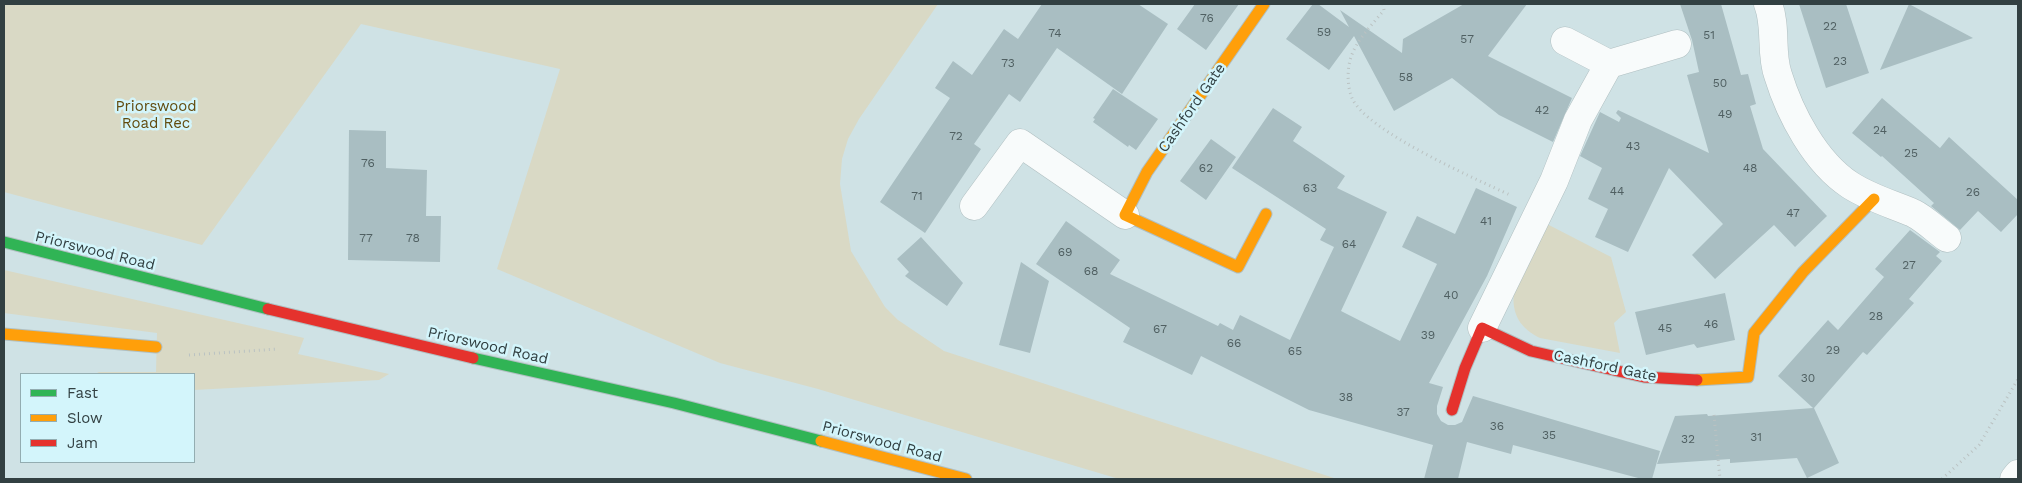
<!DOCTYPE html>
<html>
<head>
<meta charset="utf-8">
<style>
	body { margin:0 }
	#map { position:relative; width:2022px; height:483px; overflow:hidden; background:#cfe2e5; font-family:"Work Sans",sans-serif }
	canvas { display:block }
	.frame { position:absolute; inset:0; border:5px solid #324042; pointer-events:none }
	.legend { position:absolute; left:20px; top:373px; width:175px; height:90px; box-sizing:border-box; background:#d3f5fb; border:1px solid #93adb1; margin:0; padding:6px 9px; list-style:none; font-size:15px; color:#324042 }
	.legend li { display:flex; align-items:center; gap:10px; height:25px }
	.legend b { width:25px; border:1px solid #93adb1 }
</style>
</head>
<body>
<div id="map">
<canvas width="2022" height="483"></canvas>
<div class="frame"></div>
<ul class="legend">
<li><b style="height:6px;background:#30b455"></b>Fast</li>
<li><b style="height:6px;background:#ff9f0a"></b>Slow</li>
<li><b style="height:6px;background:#e5322d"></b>Jam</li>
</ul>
</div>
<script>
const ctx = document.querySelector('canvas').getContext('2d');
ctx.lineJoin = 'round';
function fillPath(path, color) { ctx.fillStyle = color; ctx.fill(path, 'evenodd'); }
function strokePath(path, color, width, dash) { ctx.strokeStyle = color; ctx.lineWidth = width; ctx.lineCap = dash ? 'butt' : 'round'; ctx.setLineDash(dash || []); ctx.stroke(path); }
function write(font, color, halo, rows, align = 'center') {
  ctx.font = font + ' "Work Sans",sans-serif'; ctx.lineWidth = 5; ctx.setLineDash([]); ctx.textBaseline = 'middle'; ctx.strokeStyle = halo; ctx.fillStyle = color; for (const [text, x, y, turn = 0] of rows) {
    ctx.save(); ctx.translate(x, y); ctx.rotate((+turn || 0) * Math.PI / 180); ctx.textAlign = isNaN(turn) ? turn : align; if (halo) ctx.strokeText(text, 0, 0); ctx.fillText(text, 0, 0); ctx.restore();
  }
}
fillPath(new Path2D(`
	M4,4H938L859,119L848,139L842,159L840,184L851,251L885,307L898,320L944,351L1337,479H1119L818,389L720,363L497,269L560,69L361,24L202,245L4,192Z
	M1547,224L1611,257L1626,312L1614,323L1620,353L1540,338C1521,329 1511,314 1514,292Z
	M4,270L304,338L298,354L389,374L379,380L194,390V374H95L99,372H156L157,333L4,313Z`), '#d9d9c5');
fillPath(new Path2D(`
	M1042,4H1138L1168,24L1122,94L1057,48L1020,102L1009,94L974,144L981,149L925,233L880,202L950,98L935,88L953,61L972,75L1004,29L1018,39Z
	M1195,4H1239L1206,50L1177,29Z
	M1313,4H1318L1349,27L1340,10L1402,53L1403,39L1464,4H1527L1488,56L1572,98L1553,142L1499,115L1452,78L1394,111L1354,36L1329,70L1286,39Z
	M1680,4H1721L1741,75L1748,74L1756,104L1750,106L1763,149L1827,216L1795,247L1774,225L1715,279L1692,255L1723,224L1669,168L1628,252L1595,237L1608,209L1588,199L1602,168L1580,156L1600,112L1619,122L1621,118L1616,113L1618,110L1709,153L1687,75L1699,72L1692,40Z
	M1799,4H1846L1869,73L1826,88Z
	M1909,4L1973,38L1880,70Z
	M1113,89L1158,119L1136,150L1129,145L1128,147L1093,122L1095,119L1093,118Z
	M1882,98L1940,148L1949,137L2018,200V214L2001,232L1978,211L1960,230L1931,206L1934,203L1882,156L1881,157L1852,133Z
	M1273,108L1302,127L1293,141L1345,176L1337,188L1387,212L1341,311L1400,341L1437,264L1402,247L1417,216L1455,234L1476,188L1517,207L1487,276L1429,383L1443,387L1437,406V414L1441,421L1448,425H1455L1462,422L1473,396L1660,451L1652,479H1642L1513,445L1511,454L1467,442L1458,479H1424L1433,445L1309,410L1201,356L1192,375L1123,342L1130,328L1036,264L1066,221L1120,260L1110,274L1218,326L1220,323L1233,330L1240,315L1290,340L1334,247L1320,240L1326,229L1232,168Z
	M349,130L386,131V168L427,170L426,216H441L440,262L348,260Z
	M1211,139L1236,157L1206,200L1180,181Z
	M1910,230L1940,252L1936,256L1942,261L1909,299L1914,303L1867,355L1863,352L1814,408L1839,463L1807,478L1797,458L1730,463V459L1657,464L1675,416L1707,414L1708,416L1813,408L1778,376L1828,320L1838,330L1884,277L1875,269Z
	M921,237L963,283L947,306L905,276L909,272L897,259Z
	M1021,262L1049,281L1030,353L999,345Z
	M1725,293L1735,340L1697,348L1694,344L1646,355L1635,312Z`), '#a9bec2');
const street = new Path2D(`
	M1768,4C1777,27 1770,53 1778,75C1790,114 1815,162 1850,185C1870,198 1892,204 1913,213C1925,219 1936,230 1947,238
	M1565,41L1609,64
	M974,206L1020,143L1125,215
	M1482,328L1554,181L1578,120L1609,64L1677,44
	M2014,479L2018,474`);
const fast = new Path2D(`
	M4,242L268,309
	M473,358L674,403L821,441`);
const slow = new Path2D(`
	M1264,4L1147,172L1125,215L1238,267L1266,214
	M4,334L156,347
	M1697,380L1748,377L1754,333L1803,272L1874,199
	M821,441L966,479`);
const jam = new Path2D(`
	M268,309L473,358
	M1452,410L1465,368L1482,328L1531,351L1644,377L1697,380`);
strokePath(street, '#b0bfc1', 29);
strokePath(fast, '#b0bfc1', 13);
strokePath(slow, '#b0bfc1', 13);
strokePath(jam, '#b0bfc1', 13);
strokePath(new Path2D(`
	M1383,4L1384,10C1373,24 1357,39 1351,57C1347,69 1347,86 1352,98C1366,131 1476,179 1510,195
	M189,355L278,349
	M1714,415L1720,479
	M1942,479L1979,445L2018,379`), '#bac2c2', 3, [1, 4]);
strokePath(street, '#f8fbfb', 28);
strokePath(fast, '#30b455', 11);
strokePath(slow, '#ff9f0a', 11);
strokePath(jam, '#e5322d', 11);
write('12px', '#506062', null, [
	["76",1207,18],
	["22",1830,26],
	["59",1324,32],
	["74",1055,33],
	["51",1709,35],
	["57",1467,39],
	["23",1840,61],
	["73",1008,63],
	["58",1406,77],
	["50",1720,83],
	["42",1542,110],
	["49",1725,114],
	["24",1880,130],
	["72",956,136],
	["43",1633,146],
	["25",1911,153],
	["76",368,163],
	["62",1206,168],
	["48",1750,168],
	["63",1310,188],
	["44",1617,191],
	["26",1973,192],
	["71",917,196],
	["47",1793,213],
	["41",1486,221],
	["77",366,238],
	["78",413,238],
	["64",1349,244],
	["69",1065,252],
	["27",1909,265],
	["68",1091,271],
	["40",1451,295],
	["28",1876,316],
	["46",1711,324],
	["45",1665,328],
	["67",1160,329],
	["39",1428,335],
	["66",1234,343],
	["29",1833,350],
	["65",1295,351],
	["30",1808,378],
	["38",1346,397],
	["37",1403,412],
	["36",1497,426],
	["35",1549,435],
	["31",1756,437],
	["32",1688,439]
]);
write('15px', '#624b0e', '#d3f5fb', [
	["Priorswood",156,107],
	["Road Rec",156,124]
]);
write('15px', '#324042', '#d3f5fb', [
	["Cashford Gate",1192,108,-55],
	["Priorswood Road",95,251,14],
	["Priorswood Road",488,346,13],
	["Cashford Gate",1605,366,12],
	["Priorswood Road",882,442,15]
]);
</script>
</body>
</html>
